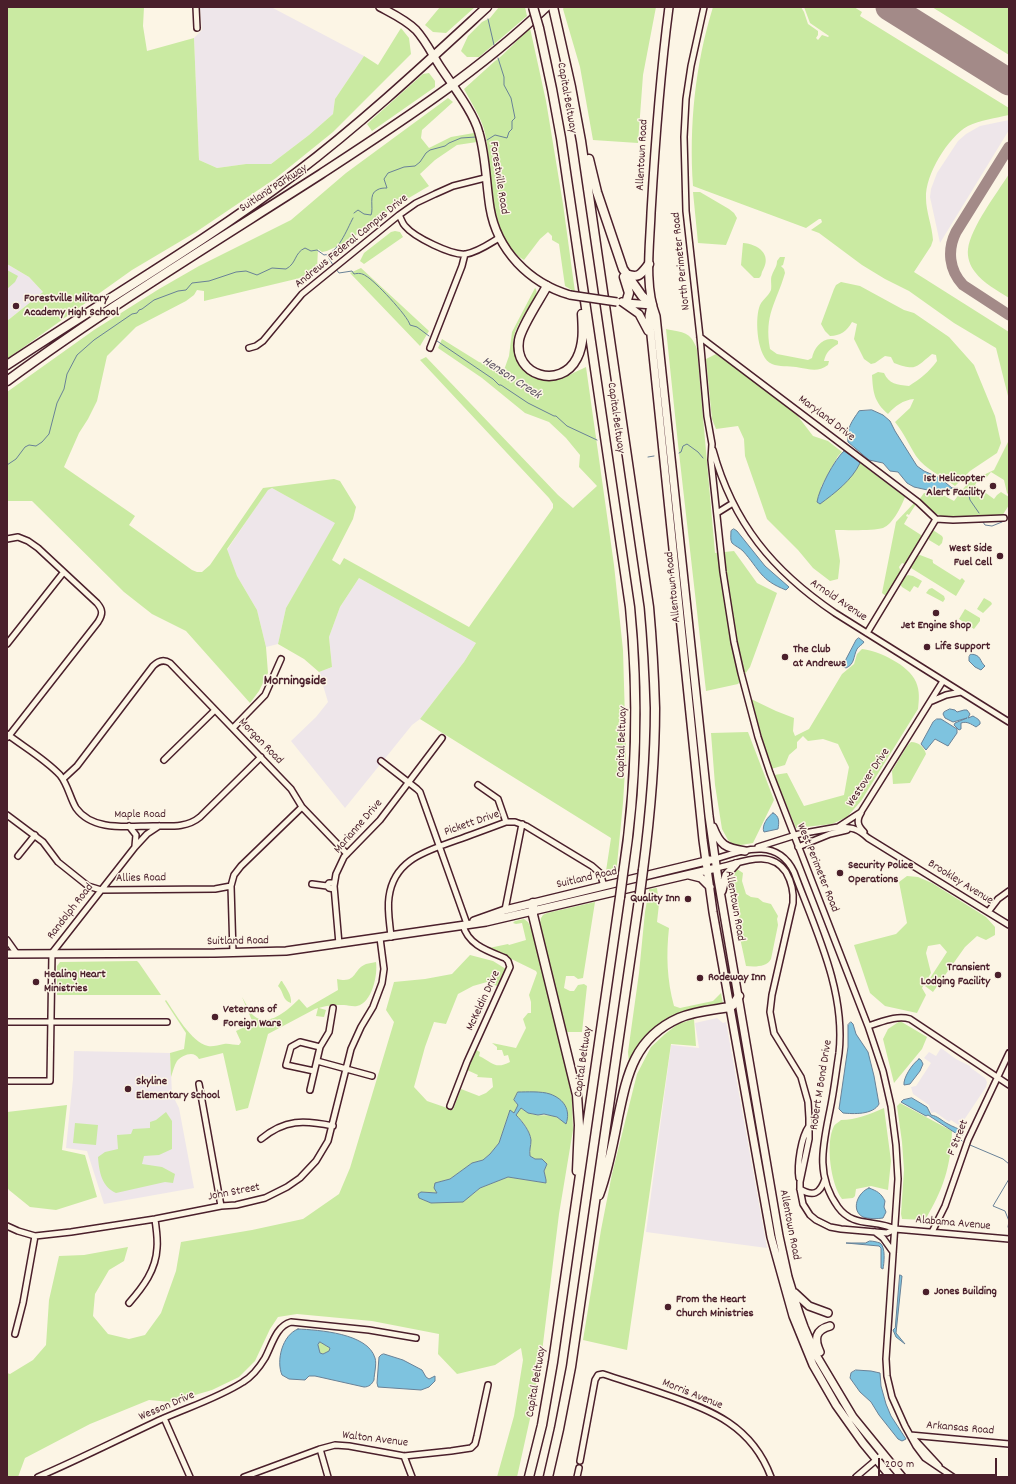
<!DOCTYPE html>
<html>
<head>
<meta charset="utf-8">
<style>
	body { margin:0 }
	#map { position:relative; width:1016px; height:1484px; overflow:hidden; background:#fcf5e5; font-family:Dekko,sans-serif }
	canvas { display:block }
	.frame { position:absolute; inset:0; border:8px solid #4a1f2b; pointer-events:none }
	.scale { position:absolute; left:878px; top:1458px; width:119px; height:18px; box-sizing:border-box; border:2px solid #4a1f2b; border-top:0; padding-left:5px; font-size:12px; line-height:14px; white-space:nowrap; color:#4a1f2b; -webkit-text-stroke:3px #fcf5e5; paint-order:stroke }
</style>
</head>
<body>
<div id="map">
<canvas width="1016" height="1484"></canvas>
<div class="frame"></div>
<div class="scale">200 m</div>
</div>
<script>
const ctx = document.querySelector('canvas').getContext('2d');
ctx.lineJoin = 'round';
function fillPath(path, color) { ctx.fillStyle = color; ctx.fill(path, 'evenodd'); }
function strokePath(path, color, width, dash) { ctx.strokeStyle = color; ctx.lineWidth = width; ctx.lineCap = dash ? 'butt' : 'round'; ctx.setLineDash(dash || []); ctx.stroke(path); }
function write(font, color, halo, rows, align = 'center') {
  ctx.font = font + ' Dekko,sans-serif'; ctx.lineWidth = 3; ctx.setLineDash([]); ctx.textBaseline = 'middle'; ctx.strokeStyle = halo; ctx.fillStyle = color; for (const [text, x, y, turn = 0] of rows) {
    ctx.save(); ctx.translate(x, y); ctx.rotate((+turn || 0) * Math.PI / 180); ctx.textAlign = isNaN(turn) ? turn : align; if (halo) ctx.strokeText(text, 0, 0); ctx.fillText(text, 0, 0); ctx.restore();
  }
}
fillPath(new Path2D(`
	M200,7H271L364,56L335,99L333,114L309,135L271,164H246L217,168L199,160L194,38L202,30Z
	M1009,120V130L940,243L930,197L931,189L937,173L958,141L966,134L980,126Z
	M7,264L29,277L43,292L7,321Z
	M272,488L336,523L286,608L278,644L266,647L257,610L237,576L227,550L268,489Z
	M359,578L476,643L464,662L420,719L412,725L345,808L291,741L316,717L328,702L319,672L332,667L329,637L340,607Z
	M717,1018L723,1023L726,1022L767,1248L646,1232L671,1045L699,1048L695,1023Z
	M941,1048L956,1059L970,1066L971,1068L985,1078L987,1082L986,1087L960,1126L951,1120L949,1122L935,1112L931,1113L929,1105L913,1094L911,1087L916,1086L931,1063L924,1058L929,1052L936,1056Z
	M74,1051L170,1053L172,1094L179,1108L194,1188L104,1204L87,1151L66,1148L73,1079Z`), '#eee6ea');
fillPath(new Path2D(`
	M7,7H144L143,26L147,51L194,38L199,160L217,168L246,164H271L309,135L333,114L335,99L364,56L378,65L401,28L409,38L411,54L333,132L276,178L196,232L132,270L7,359V321L43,292L29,277L7,264Z
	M440,7H475L446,33L433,32L425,25Z
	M499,7H525L527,16L479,57H467L461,51L468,36L482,22L490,18Z
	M564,7H656L643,75L638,143L593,140L580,67L563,9Z
	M713,7H801L804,12L808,24L818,31V35L816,38L818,40L822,35L828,37L829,36L810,23L804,7H854L862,12L860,16L1009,108V115C996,118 980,120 968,126C948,137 925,175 926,198C926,212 932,225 933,240L931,246L914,272L1009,332V400L996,348L954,323L909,291L885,279L862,265L819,233L811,230L821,223L822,222L821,219H819L806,228L693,186C689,126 695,65 713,7Z
	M932,7H1009V55Z
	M530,28L546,101L563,204L575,292L565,286L559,244L552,240V236L548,232L540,239L524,260C484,234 494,173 485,133C482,119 471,102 464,89L495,61C501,58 523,34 530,28Z
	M429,73L435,81V87L372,131L367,124L423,74Z
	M448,98L453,102L422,130L421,138L429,148L451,137L474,133L477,142L457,145L435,160L420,174L429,186L392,208L372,223L361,229L356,235L348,241L327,251L322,252L318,249L317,269L300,278L204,301V291L197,290L194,295L186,301L136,327L107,356L97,401L88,419L79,433L64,467L135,516L129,525L192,570L197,572H202L210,565L263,488L334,479L340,481L356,507L353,519L332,560L340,565L344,558L469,627L553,508V504L549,498L420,360L426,357L558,495L573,508L597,486L579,467L580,455L566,438L549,422L525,413L482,378L438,348L442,339L479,362L504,370L509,356L512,332L535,288L536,289L537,295C530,306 517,323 514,336C509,359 529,385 554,380C565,378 575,372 586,367L614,565L623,650L626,754L623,803L616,875L606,871L611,838L420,719L464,662L476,643L359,578L340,607L329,637L332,667L319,672L304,659L278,644L286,608L335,523L272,488L268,490L227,549L237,576L257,610L266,647L268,673L259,691L250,703L186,631L152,614L124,592L32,501H7V392L94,330L159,289L199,266L291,220L346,173Z
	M1009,174V298C998,291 983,283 975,272C970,266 967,257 968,249C971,227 997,193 1009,174Z
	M693,192H700L729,209L734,213L737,218L726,245L698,243Z
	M395,231L400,232L403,237L364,264L360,261L364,253L391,232Z
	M743,243C758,244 772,254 763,270C761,273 762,276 759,278H754L741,265Z
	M780,257H785L783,265L781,266L784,269L785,273C776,304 764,314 770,349L777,354L808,360L812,358C814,347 825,334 838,341V344C830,349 826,352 824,361H829L828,365C817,373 810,369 796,367C789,366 779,367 772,364C757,358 755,321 759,308C761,300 768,297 771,290C772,285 770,279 772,275C774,269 777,267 777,261Z
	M361,268L429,331L420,346L350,273Z
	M7,270L18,276L15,282L7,289Z
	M841,282L860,286L904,310L914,313L949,337L974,365L995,416L1001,443L997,453L970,471L955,486C942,476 926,470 916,456C909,445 904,433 895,422L910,408L914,399C903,400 895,406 888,414C874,402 873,392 872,375L878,372L884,373C889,384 897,385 909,386C920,379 929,372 937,361L936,355L932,354C915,368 916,371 894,363L891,357L885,356L875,363L871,364L864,359L854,339L857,324L852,322C847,331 840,336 830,336L825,331L821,324L834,289L836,285Z
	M666,329C684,333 690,331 697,349L715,553L734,551L757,583L777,593L750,667L738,684L706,691L678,444Z
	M716,354L747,376L797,415L813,436L828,441L842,452L838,456L821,487L844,484L857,468L860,463L905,497C901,507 893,524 883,528C874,531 846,530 835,530L840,561L838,579L830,581L813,568L798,550L767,519L745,456L744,439L738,426L716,429L712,419L706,359Z
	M1009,440V495L1007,493L1004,480L991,472L985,479L980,477L975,485L994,499L997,495L1001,492L1009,497V505L1002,516L943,517L935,513L919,500L924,493L941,494L954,501L967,484L973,480L994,470Z
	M915,502L916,504L909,515L907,514L906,516L908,517L904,524L921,535L922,537L907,563L905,564L902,563L899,567L901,572L886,596L882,593L896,522Z
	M933,530L942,536L943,538L942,543L939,546L929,540V536Z
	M920,555L933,560L932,562L933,561V563L960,580L962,578L965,581L956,596L911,568C911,564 916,556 920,555Z
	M908,575L913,576L922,581L918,588L914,586L910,592L902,587L900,584L904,578Z
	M932,588L944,596L945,599L943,602L926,593L929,589Z
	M984,598L991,602L992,604L983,613L977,609Z
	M965,609L980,618V621L974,629L959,619Z
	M862,649C879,651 909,665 916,682C920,691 919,700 918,709L861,801L847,817L832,824L796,828L774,775L787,773L804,806L844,795L849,767L838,744L823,739L808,741L803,736L797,742V748L789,755L785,765L771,769L751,699L776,711L794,718L793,731L795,736L809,729L842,674L854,664L857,654Z
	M748,732L774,800L753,843L735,846L728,840L722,829L715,785L711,733Z
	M911,742C919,742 924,747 926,754L910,783L893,784L892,771L907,746Z
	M737,869L743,873L742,881L746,894L751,897L758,898L763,902L771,904L778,916L777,919L778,925L771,959C767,967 755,967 746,966L740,938V921L730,883Z
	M907,876L918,877L932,883L986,917L995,927V935L986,940L977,936L965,947L933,992L925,986L947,952L940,944L928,946L926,953L931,973L922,988L926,995L917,1013L885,1006L870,993L854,945L896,934L907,923L899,882Z
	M657,888L659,904L657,922L669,928C666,955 667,980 674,1006L680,1008L713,1001L721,993L723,1004L706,1008L645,1041L629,1063L628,1052L639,973L645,912L649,889Z
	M595,902L583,978L578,979L574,976H566L564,988L570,991H574L578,985L584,984L587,986L582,1032H566L540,923L541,918L543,915L547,913Z
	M524,919L528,922L533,933L567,1068L572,1100L573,1130L559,1214L542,1352L531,1414L517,1477H497L514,1416L523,1360L521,1348L495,1365L457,1374L438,1354L439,1334L372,1321L297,1314L278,1317L270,1329L255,1361L239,1377L212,1390L171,1402L149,1400L90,1424L25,1458L18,1477H7V1373L10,1374L33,1360L46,1345L49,1300L59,1256L84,1255L128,1247L124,1261L109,1270L95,1294L93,1316L108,1334L129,1339L145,1335L161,1313L176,1271L181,1242L252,1230L303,1219L339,1194L350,1168L394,1022L386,1010L394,982L425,979L452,974L470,955L493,961L506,969L497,986L487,982L473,986L458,994L446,1024L434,1022L425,1047L414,1087L427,1101L453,1110L461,1089L479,1096L486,1093L493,1087L492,1078L477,1077L478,1075L467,1070L476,1050L480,1052L479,1056C492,1062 495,1070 510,1062L508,1055L504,1056L502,1050H497V1047L492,1043L516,1048L526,1028L523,1019L528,1013H531V1002L529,995L537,973L536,971L489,948L508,944L509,945L526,940L522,923L516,924L513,923L515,921ZM518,1092L550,1094L561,1120C553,1113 546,1116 536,1115C530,1114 525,1111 520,1108L516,1115C523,1121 530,1131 531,1140C531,1147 529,1149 530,1156L535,1159H542L547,1164L544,1171L546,1180V1183L508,1177L480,1188L472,1195L431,1203L419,1198L421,1192L437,1193L435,1183L450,1179L472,1163L483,1160L490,1154L499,1143L509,1113L510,1111L514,1113L519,1105L515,1102Z
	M137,961L139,963L161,995H57V966L60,962Z
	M376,962C378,975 372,1003 357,1006C353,1007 348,1005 344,1005C335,1005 328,1005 319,1008L326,1010L324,1017L316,1016L318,1008L315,1009L268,1034L248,1108L236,1111L223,1053L199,1059C194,1050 183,1055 177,1061C174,1066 173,1071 171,1077L170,1053L184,1049L186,1033L165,1001L166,1000C175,1013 191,1042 208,1046C213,1047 218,1045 224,1044C228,1043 234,1045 239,1045L241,1042L236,1031L253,1023L242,997C246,1003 249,1012 254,1016C269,1028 289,1009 299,999L307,1008L338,990L337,979C357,984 353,969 366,964C369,963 373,963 376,962Z
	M281,981H282C286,988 292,995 291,1003C282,1000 284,992 278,986Z
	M694,1019L696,1046L671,1044L627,1350L583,1340L601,1230L612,1174L637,1074L651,1047L665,1034L678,1024Z
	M900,1021L927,1037L922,1049L894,1083L883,1039L888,1029Z
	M900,1103L952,1131C951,1167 943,1190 925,1220L902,1219L901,1214L904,1170L902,1142L897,1106Z
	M67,1105L62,1150L85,1155L97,1197L56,1210L30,1207L9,1190L7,1187V1112Z
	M884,1108L891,1161L888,1190L871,1186L856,1189L855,1196L853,1198L842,1199C831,1185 825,1143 834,1126C835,1124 839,1122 841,1120C856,1120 870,1114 884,1108Z
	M166,1112L172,1121V1149L159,1155L144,1156L142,1164L162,1167L175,1174L173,1183L165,1182L116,1193C102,1187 99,1172 98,1157L105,1152L118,1149L117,1135L131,1134L133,1129L150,1128V1122L156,1120Z
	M75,1123L98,1125L96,1145L73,1143Z
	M320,1342L330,1348L329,1351L323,1354L320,1353L318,1345Z`), '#caeaa2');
const water = new Path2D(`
	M872,410L883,415L890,421L895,431L917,466L924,471L940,478L952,488L941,493L914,487L907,483L898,472L890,471L883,463L869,460L848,442C846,429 852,421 859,411Z
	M844,451L858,460L860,463C852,480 835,493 820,504L817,502C819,489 834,460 844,451Z
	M734,529L737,531L765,566L789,587L786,590C760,580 760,570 743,551C740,548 735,546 732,543C730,540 731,535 731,531Z
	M859,638L864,642C862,645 859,646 857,649C853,657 855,664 846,668L844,667V663L856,640Z
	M971,654C982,655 979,661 985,666L981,670L975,667L969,661V657Z
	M950,709L955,710L957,712L964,710H967L970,714L968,718L973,716C976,718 981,720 980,724L976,727C971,724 967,721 961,723V729L959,730L954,725L955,723L967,718L953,722L945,718L943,714L944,712Z
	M937,719H941L957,729V733L948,746L935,739L926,750L921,744L933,722Z
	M773,813C780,816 779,823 778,829L764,832C761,826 768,816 773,813Z
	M851,1022L853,1024L856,1034L868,1052L874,1076L879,1104C873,1115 853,1114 843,1113L839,1109L848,1047V1025Z
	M919,1059L921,1060L923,1064L920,1071L910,1084L904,1085C903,1078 912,1064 919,1059Z
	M518,1092C527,1092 541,1091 550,1094C564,1099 571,1110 566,1124L557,1117L544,1114L538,1115L528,1113L521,1108L516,1115C522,1121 530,1131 531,1140C531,1147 529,1149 530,1156L535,1159H542L547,1164L544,1171L546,1180V1183L508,1177L480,1188L463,1202L431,1203L419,1198L418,1194L421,1192L437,1193L434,1188L435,1183L450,1179L472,1163L483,1160L490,1154L499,1143L510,1110L514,1113L518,1105L514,1100Z
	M912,1098L927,1107L931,1115C938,1116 942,1121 948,1124C953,1127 958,1128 963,1132V1135L957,1134L928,1115L926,1116L901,1102L903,1100Z
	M869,1188C877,1191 881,1193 885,1201L884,1207L886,1212L883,1218C877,1219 869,1219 863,1217C850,1210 858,1192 869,1188Z
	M870,1241C873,1241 877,1242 880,1243C886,1247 884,1264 883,1269L881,1268V1248L879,1246L846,1243H865Z
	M900,1275L902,1276L896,1333L905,1344L896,1337L893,1330L895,1328Z
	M298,1329C318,1330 368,1333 375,1358C377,1364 374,1374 374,1380C372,1384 369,1387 364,1387L315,1376H309L305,1380L289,1379L282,1375C276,1361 282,1335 298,1329ZM320,1342L330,1348L329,1351L323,1354L320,1353L318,1345Z
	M384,1354L403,1360L422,1370L426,1377L429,1379L435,1376V1381L429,1387L421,1390L378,1387L377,1383L379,1357L381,1355Z
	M856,1370L871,1371L880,1373L881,1386L886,1404L891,1416L906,1439L902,1441L898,1439L879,1415L871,1402L860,1392L850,1378L851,1373Z`);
fillPath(water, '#7ec3df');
strokePath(water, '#698197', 1);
strokePath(new Path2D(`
	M488,19L494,45
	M487,140L495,135L507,138L509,132L512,129V121L515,118L511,98L504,85V77L498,58
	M354,213L358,210L364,214L371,215C374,208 368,194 377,190C380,188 384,188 387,188L384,179L388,173L404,167L415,166L420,162L426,153L430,150L445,146L449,143L461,138L476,137
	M327,255L333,265
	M336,269L339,273L352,271L354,274C358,273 362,273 366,276C374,280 408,316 410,325L417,327L429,336
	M437,341L493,379L499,385H501L528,403L554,416H556L567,426L597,440
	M679,453L681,452L683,446L687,444L698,452L703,458
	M648,457L654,456
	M7,465L16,459L25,447L29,445L36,446L42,442L49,434L57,403L64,389L67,374L77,355L94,340L132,314L137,313L139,310L142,309L154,300L178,291L186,290L192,283L209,281L236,272L246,271L257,275L272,268L286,269C297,263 294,253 305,248L311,251L317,250L324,255C338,254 347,229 353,218
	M952,488H958L965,494L969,496L970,500L979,513
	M983,522L985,525L992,526L1002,522
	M957,1134L959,1138L962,1141
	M970,1145L1003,1159L1009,1164
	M1008,1227L1009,1221L1005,1211L993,1206L1009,1179`), '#698197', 1);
strokePath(new Path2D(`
	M1009,147L956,232C947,250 949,270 963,285L1009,315`), '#a38a88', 11);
strokePath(new Path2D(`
	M889,7L1009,82`), '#a38a88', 27);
const minor = new Path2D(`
	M196,7L197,28
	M704,7L691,66L686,99L684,137L686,211L700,337L707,416L712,444L711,460L723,572L734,642L741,673L758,737L770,773L868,1026L883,1071L891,1106L896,1145L898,1179L886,1359L887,1376L892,1397L905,1426L916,1446L925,1458L953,1477
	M399,215C401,218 402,223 405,226C414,237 452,256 466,254C478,252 489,244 499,238
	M700,337L918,502L936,519
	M249,348L256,346L263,341L302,294L399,215L416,203L435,194L453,186L485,178
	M430,348L462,266L465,254
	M713,450C733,523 773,571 835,613L1009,722
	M717,513L733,503
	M7,539L18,537L28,541L38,548L97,603C103,610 103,614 98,622L8,737
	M867,633L936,519L953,520L1004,518
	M7,644L63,573
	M932,701L946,695L961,692
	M233,728L265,695L281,659
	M7,734C24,747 45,759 60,775C68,785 70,798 76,808C93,832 129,826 153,826C170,826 187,828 200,817L261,757
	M164,760L215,710
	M381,761L417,789L420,792L467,924
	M63,779L77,766L153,666C158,661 164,659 170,663L291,789L302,807L347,854
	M478,785L498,799L506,822
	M861,813C856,821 858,826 864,832
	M7,815L43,842L58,862L88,886L101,890L215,889L231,886
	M129,826L136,835L135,846
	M839,827C853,828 857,828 868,838L1009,925
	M758,847L799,834L838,827L861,812L943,681
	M798,847L830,834L847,830
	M18,856L35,835
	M715,859C744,850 777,837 794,872C815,929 846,991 839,1053C836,1072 834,1091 830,1110C823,1145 815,1175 838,1207C853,1228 875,1219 895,1229L1009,1239
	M716,868C739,864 769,847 786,872C791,881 794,892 793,903L772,995L770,1012L774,1033L801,1077L808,1102L809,1118V1139L800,1182V1189L803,1204L810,1215L816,1220L830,1227L841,1229L887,1233L895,1229
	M312,884L327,886
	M334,889L329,888L327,886L329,883H334
	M505,910L522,824
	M988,912L998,899L1009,891
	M391,937C390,924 387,910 389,897C394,859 427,851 457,840C474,834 490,828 506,822H515L526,826L592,866L600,873L604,886
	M7,940L17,954
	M339,944L334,886L336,874L344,857L380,820L442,738
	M233,953L231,886L234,875L241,866L302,807
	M7,1022H167
	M868,1026C882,1022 896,1015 910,1019L1009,1085
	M317,1061L372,1076
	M314,1071L286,1065L291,1047L300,1042L320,1047L329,1032L333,1008
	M7,1081H50L52,953L135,847L147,834L159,826
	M199,1084L221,1206
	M310,1090L320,1047
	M450,1106L467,1062L510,967L508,961L505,958C488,951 468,945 463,925
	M261,1139C285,1119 304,1120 333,1126
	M799,1178C797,1165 801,1137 809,1126
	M800,1189C813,1197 820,1194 825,1179
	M7,1226L18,1231L35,1236L71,1232L155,1219L221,1206L236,1205L265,1198L287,1187L300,1178L316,1161L328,1141L351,1049L361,1027L373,1007L382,983L384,969L380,938
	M875,1232L883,1238L893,1252
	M932,1232L945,1206L968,1140L1009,1053
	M129,1303C143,1287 156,1270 157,1248C158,1238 156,1228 155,1219
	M15,1334L23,1303L35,1236
	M164,1418L190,1477
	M910,1435L1009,1444
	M915,1440L939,1466
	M320,1449L328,1477
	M404,1456L412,1477
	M580,1461L595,1380L598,1375L603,1374C624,1381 644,1387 664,1394C712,1410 752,1426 771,1477
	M38,1477C80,1459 121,1438 162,1419C189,1407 218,1398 243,1382C253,1376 259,1368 265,1358C272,1345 276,1326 291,1322L369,1330L416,1338
	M244,1477L320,1449L335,1445L349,1446L404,1456L451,1451L471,1448L475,1444L477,1436L488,1385
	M577,1477L579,1468
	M856,1477L883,1454`);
const major = new Path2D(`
	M380,7C393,14 406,20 416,30C426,41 433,56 441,68C453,86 474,113 479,133C486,157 486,183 490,208C497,250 529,283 570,295
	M669,7C660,76 655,144 651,213C650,244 644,286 656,316L709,816L718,879L779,1236L788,1277L799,1313L804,1327L816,1355L853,1417L902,1477
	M622,302L639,314L648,331
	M626,303L652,305
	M651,305L649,316L703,840L713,912L771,1237L793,1316L813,1365L836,1405L863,1443L891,1477
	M713,827C720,845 725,848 745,851
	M689,875L701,878L710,887
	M722,891L726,875L736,864
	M474,921L505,910L710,860
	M7,954L215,953L286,951L486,922L712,869
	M795,1293L809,1306L828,1313
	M820,1352C814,1339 815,1330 830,1326`);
const highway = new Path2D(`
	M553,7L571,87L581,141L649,607C652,640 654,674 655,708C655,762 650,816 643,870
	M539,28L552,89L561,138L630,607C639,698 637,784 623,874
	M589,159L597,192L623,269L642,296L652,305
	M626,274C639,279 641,274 649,264
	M624,277L629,293L626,303
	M547,286C540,299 521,327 519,340C513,376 561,390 577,358C584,344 583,329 582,314
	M7,365C103,301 204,243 296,173C363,122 425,64 487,7
	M7,381C108,307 215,242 321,174C399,123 478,72 546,7
	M533,903V915L577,1095L579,1125L577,1171
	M599,1195C608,1171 613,1144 618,1118C627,1075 634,1038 679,1018C695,1011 712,1010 730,1007L733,1005L739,996
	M529,1477L542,1425L553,1362L620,897
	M548,1477L559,1429L571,1367L640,893`);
strokePath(minor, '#4a1f2b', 8);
strokePath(major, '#4a1f2b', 10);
strokePath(highway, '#4a1f2b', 11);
strokePath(minor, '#fcf5e5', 5);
strokePath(major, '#fcf5e5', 7);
strokePath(highway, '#fcf5e5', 8);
const majorBridge = new Path2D(`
	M570,295L617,302`);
const highwayBridge = new Path2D(`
	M533,7L539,28
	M640,893L643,870
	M620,897L623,874`);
strokePath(majorBridge, '#4a1f2b', 10, []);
strokePath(highwayBridge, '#4a1f2b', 11, []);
strokePath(majorBridge, '#fcf5e5', 7);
strokePath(highwayBridge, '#fcf5e5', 8);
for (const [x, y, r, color] of [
	[16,306,4,"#4a1f2b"],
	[993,486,4,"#4a1f2b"],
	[1000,556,4,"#4a1f2b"],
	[936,613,4,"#4a1f2b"],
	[927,647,4,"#4a1f2b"],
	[785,657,4,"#4a1f2b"],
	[840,873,4,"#4a1f2b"],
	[688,899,4,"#4a1f2b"],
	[998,975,4,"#4a1f2b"],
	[700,978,4,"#4a1f2b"],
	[36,982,4,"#4a1f2b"],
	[215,1017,4,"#4a1f2b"],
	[128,1089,4,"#4a1f2b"],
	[926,1292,4,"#4a1f2b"],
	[668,1307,4,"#4a1f2b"]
]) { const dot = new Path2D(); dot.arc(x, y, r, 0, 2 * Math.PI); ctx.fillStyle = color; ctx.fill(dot); strokePath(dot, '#fcf5e5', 1.5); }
write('12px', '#4a1f2b', '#fcf5e5', [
	["Capital Beltway",566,98,80],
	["Allentown Road",643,155,-87],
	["Forestville Road",498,178,81],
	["Suitland Parkway",274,189,-33],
	["Andrews Federal Campus Drive",352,242,-39],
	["North Perimeter Road",682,261,-96],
	["Capital Beltway",615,418,82],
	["Maryland Drive",826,419,37],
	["Allentown Road",674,587,-96],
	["Arnold Avenue",838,601,34],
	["Morgan Road",260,742,46],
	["Capital Beltway",623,742,-88],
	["Westover Drive",869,778,-56],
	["Maple Road",140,815],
	["Pickett Drive",472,824,-19],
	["Marianne Drive",359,827,-49],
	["West Perimeter Road",817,868,68],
	["Allies Road",141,879,-1],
	["Suitland Road",587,879,-13],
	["Brookley Avenue",960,883,32],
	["Allentown Road",734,906,80],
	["Randolph Road",71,912,-52],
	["Suitland Road",238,942,-1],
	["McKeldin Drive",484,1001,-65],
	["Capital Beltway",584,1062,-82],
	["Robert M Bond Drive",822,1085,-81],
	["F Street",959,1138,-68],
	["John Street",234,1193,-11],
	["Alabama Avenue",953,1224,5],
	["Allentown Road",789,1225,79],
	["Capital Beltway",537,1382,-80],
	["Morris Avenue",692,1395,22],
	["Wesson Drive",167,1407,-23],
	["Arkansas Road",960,1429,5],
	["Walton Avenue",375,1440,7]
]);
write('bold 12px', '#4a1f2b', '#fcf5e5', [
	["Forestville Military",24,299],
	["Academy High School",24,313],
	["1st Helicopter",985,479,"right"],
	["Alert Facility",985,493,"right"],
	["West Side",992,549,"right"],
	["Fuel Cell",992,563,"right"],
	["Jet Engine Shop",936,626,"center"],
	["Life Support",935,647],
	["The Club",793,650],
	["at Andrews",793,664],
	["Security Police",848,866],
	["Operations",848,880],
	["Quality Inn",680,899,"right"],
	["Transient",990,968,"right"],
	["Lodging Facility",990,982,"right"],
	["Healing Heart",44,975],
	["Ministries",44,989],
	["Rodeway Inn",708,978],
	["Veterans of",223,1010],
	["Foreign Wars",223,1024],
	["Skyline",136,1082],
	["Elementary School",136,1096],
	["Jones Building",934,1292],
	["From the Heart",676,1300],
	["Church Ministries",676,1314]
], 'left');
write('italic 13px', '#5a5061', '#fcf5e5', [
	["Henson Creek",511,379,33]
]);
write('bold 14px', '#4a1f2b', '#fcf5e5', [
	["Morningside",295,682]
]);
</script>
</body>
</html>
